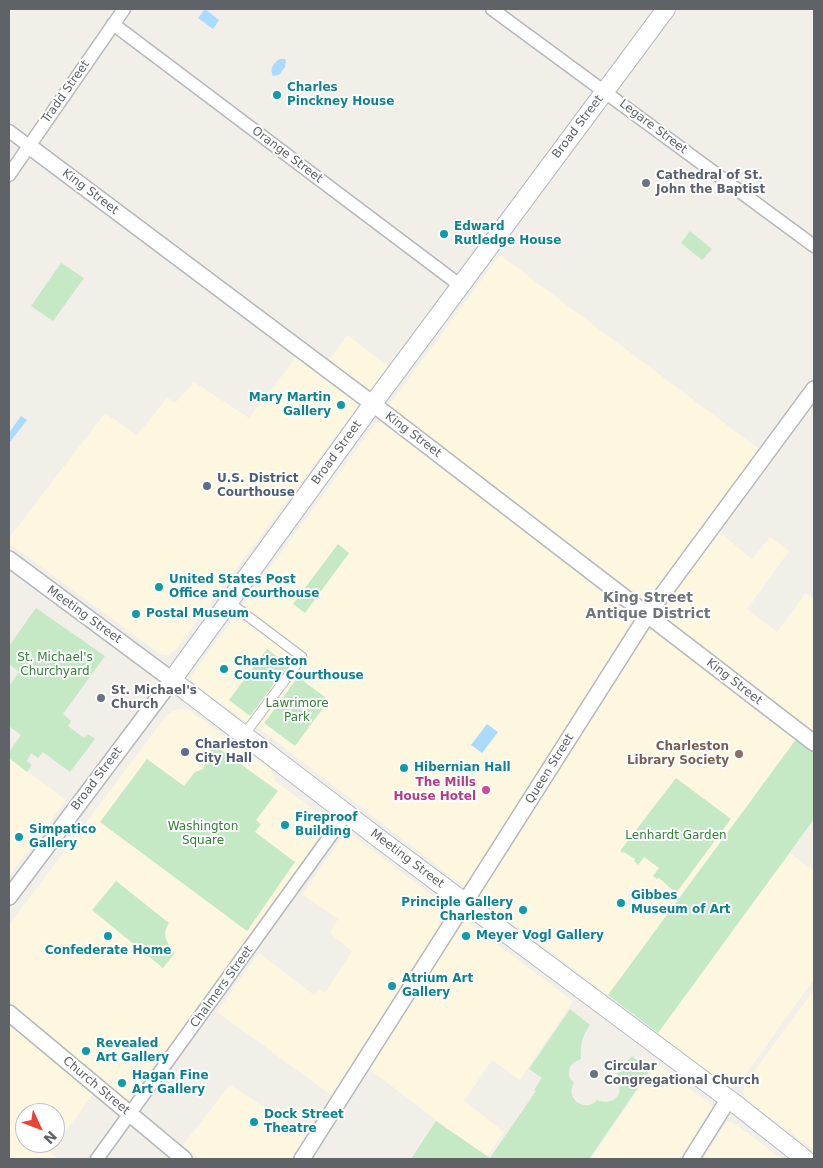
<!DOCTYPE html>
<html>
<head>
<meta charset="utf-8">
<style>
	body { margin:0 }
	#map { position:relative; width:823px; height:1168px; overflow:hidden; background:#f1efe8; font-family:"DejaVu Sans",sans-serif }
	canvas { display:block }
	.frame { position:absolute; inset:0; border:10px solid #5f6368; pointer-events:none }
	.north { position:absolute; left:15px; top:1103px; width:50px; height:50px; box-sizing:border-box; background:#fff; border:1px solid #bfc1c3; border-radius:50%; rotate:133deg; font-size:14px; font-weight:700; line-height:20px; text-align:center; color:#5f6368 }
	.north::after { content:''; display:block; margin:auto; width:18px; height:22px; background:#ea4335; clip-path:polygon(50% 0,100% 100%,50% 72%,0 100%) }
</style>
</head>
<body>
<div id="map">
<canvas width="823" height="1168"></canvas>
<div class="frame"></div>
<div class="north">N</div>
</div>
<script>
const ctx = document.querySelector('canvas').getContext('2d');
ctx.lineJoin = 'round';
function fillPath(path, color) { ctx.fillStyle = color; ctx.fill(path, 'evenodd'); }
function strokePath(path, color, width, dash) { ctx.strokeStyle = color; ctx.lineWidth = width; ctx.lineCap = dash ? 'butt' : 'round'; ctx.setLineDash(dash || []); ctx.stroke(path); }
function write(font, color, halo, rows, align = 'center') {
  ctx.font = font + ' "DejaVu Sans",sans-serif'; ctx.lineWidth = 4; ctx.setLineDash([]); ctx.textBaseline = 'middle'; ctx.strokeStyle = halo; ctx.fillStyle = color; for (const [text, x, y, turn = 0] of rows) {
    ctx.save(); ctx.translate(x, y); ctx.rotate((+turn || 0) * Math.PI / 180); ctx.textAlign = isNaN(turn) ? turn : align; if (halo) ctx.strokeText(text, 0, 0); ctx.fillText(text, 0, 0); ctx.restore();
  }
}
fillPath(new Path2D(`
	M500,255L763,452L654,600L648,601L642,598L390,409V404Z
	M347,335L388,366L372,389L365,390L328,362Z
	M298,355L356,400L358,406L175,650L169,655L160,654L9,543V538L105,413L137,435L167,398L175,403L194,382L249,418Z
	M380,420L447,470L637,618L466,886L461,884L259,728L247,723L199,687L193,682L191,676L376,423Z
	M719,532L752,559L770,537L789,551L747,609L777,632L806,593L814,599V732L670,622L666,616L663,610L667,602Z
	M650,630L657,631L797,738L608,995L484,901L481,897V891L645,633Z
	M181,709L189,710L271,770L275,781L325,818L327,823L325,829L136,1098L131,1100L126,1099L9,1002V925L167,715L173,711Z
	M9,758L66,800L9,876Z
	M348,832L447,907L451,911V914L334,1097L217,1012L259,953L314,995L320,989L325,993L352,951L330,933L338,919L302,894L345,834Z
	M790,853L814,871V979L738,1085L732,1088L727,1086L658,1033Z
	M467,922L573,1001L520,1080L492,1060L464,1101L504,1132L486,1158L368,1068L462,924Z
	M814,990V1150L747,1100L743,1093L744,1087L749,1078Z
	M9,1024L93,1094L50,1152L58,1159H9ZM25,1113H55V1143H25Z
	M656,1063L712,1106L711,1115L683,1159H591Z
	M230,1085L309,1136L294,1159H200L183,1145Z
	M731,1122L734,1123L782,1159H703L726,1123Z`), '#fef7e0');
fillPath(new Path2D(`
	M690,231L712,249L702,260L681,243Z
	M61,263L84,278L53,321L31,306Z
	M338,544L349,553L305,613L293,604Z
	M36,608L105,656L63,714L71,721L68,726L84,738L88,734L95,739L70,772L43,752L38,758L31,753L27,761L32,765L27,772L9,758V752L21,735L9,726V686L19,672L9,664V646Z
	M267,649L288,665L250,716L229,700Z
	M298,677L329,700L295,746L264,723Z
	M797,738L814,750V819L658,1033L608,995Z
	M214,745L278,791L256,820L261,824L255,832L295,862L247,931L100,822L147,759L184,786L195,772L203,769L205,764V759Z
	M676,778L731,819L676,893L659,878L657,879L653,876L659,868L644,857L638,865L634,861L635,859L624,852L623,853L620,851Z
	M116,881L169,923C161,935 167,943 175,953L163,968L92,910Z
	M570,1009L590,1025C582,1036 580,1044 581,1059C570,1062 564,1074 574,1083C564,1097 585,1114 597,1100C614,1108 628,1090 614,1078L632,1056L650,1070L589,1159H411L436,1121L490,1158L536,1091L534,1090L542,1078L529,1069Z`), '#c5e8c5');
fillPath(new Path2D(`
	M205,9L219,20L213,29L198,18Z
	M280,59H285L286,61L285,67L279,75L273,76C269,69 274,62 280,59Z
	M21,416L27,420L9,443V433Z
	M487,724L498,732L482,753L471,745Z`), '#aadaff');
const pedestrian = new Path2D(`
	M229,602L302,657L244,735`);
const minor = new Path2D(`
	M492,9L814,246
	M113,24L461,286
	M9,131L29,146
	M9,175L124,9
	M97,1159L346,814`);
const tertiary = new Path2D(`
	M29,146L373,404L814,743
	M9,559L172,680L9,897
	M9,1013L184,1159
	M302,1159L648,614L814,389
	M691,1159L728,1100`);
const secondary = new Path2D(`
	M666,9L366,413L172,680L381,840L738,1106L805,1159`);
strokePath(pedestrian, '#b5b8bc', 11);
strokePath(minor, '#b5b8bc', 15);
strokePath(tertiary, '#b5b8bc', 18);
strokePath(secondary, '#b6babf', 20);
strokePath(pedestrian, '#fff', 9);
strokePath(minor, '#fff', 12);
strokePath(tertiary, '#fff', 15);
strokePath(secondary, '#fff', 18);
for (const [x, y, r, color] of [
	[277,95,5,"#0f9aa8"],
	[646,183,5,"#6b7280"],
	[444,234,5,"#0f9aa8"],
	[341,405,5,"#0f9aa8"],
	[207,486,5,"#5c6f8a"],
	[159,587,5,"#0f9aa8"],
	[136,614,5,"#0f9aa8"],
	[224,669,5,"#0f9aa8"],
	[101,698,5,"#6b7280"],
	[185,752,5,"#5c6f8a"],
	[739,754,5,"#8d6e63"],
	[404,768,5,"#0f9aa8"],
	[486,790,5,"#d1479c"],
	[285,825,5,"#0f9aa8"],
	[19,837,5,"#0f9aa8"],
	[621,903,5,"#0f9aa8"],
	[523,910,5,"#0f9aa8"],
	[108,936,5,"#0f9aa8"],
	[466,936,5,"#0f9aa8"],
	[392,986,5,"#0f9aa8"],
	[86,1051,5,"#0f9aa8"],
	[594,1074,5,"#6b7280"],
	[122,1083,5,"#0f9aa8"],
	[254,1122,5,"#0f9aa8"]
]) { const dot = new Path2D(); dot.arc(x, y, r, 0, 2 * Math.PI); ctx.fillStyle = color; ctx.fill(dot); strokePath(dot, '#fff', 2); }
write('bold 12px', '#0d838f', '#fff', [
	["Charles",287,88],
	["Pinckney House",287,102],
	["Edward",454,227],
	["Rutledge House",454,241],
	["Mary Martin",331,398,"right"],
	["Gallery",331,412,"right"],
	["United States Post",169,580],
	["Office and Courthouse",169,594],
	["Postal Museum",146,614],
	["Charleston",234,662],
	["County Courthouse",234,676],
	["Hibernian Hall",414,768],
	["Fireproof",295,818],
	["Building",295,832],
	["Simpatico",29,830],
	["Gallery",29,844],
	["Gibbes",631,896],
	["Museum of Art",631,910],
	["Principle Gallery",513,903,"right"],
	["Charleston",513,917,"right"],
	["Meyer Vogl Gallery",476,936],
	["Confederate Home",108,951,"center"],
	["Atrium Art",402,979],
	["Gallery",402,993],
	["Revealed",96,1044],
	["Art Gallery",96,1058],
	["Hagan Fine",132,1076],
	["Art Gallery",132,1090],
	["Dock Street",264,1115],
	["Theatre",264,1129]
], 'left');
write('12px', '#5f6368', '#fff', [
	["Tradd Street",66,92,-55],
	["Broad Street",578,127,-53],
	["Legare Street",653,127,37],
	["Orange Street",287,155,37],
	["King Street",90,192,37],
	["King Street",413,435,37],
	["Broad Street",337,453,-54],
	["Meeting Street",84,615,36],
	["King Street",734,682,38],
	["Queen Street",550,769,-58],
	["Broad Street",97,779,-53],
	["Meeting Street",407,859,37],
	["Chalmers Street",222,987,-54],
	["Church Street",96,1086,40]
]);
write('bold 12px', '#5b616d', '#fff', [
	["Cathedral of St.",656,176],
	["John the Baptist",656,190],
	["St. Michael's",111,691],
	["Church",111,705],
	["Circular",604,1067],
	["Congregational Church",604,1081]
], 'left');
write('bold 12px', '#4e5e75', '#fff', [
	["U.S. District",217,479],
	["Courthouse",217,493],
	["Charleston",195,745],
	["City Hall",195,759]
], 'left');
write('12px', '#348238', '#fff', [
	["St. Michael's",55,658],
	["Churchyard",55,672],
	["Lawrimore",297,704],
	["Park",297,718],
	["Washington",203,827],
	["Square",203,841],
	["Lenhardt Garden",676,836]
]);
write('bold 12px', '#785e54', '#fff', [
	["Charleston",729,747],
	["Library Society",729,761]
], 'right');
write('bold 12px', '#b23c85', '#fff', [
	["The Mills",476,783],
	["House Hotel",476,797]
], 'right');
write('bold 14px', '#70757a', '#fff', [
	["King Street",648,598],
	["Antique District",648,614]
]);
</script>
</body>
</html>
